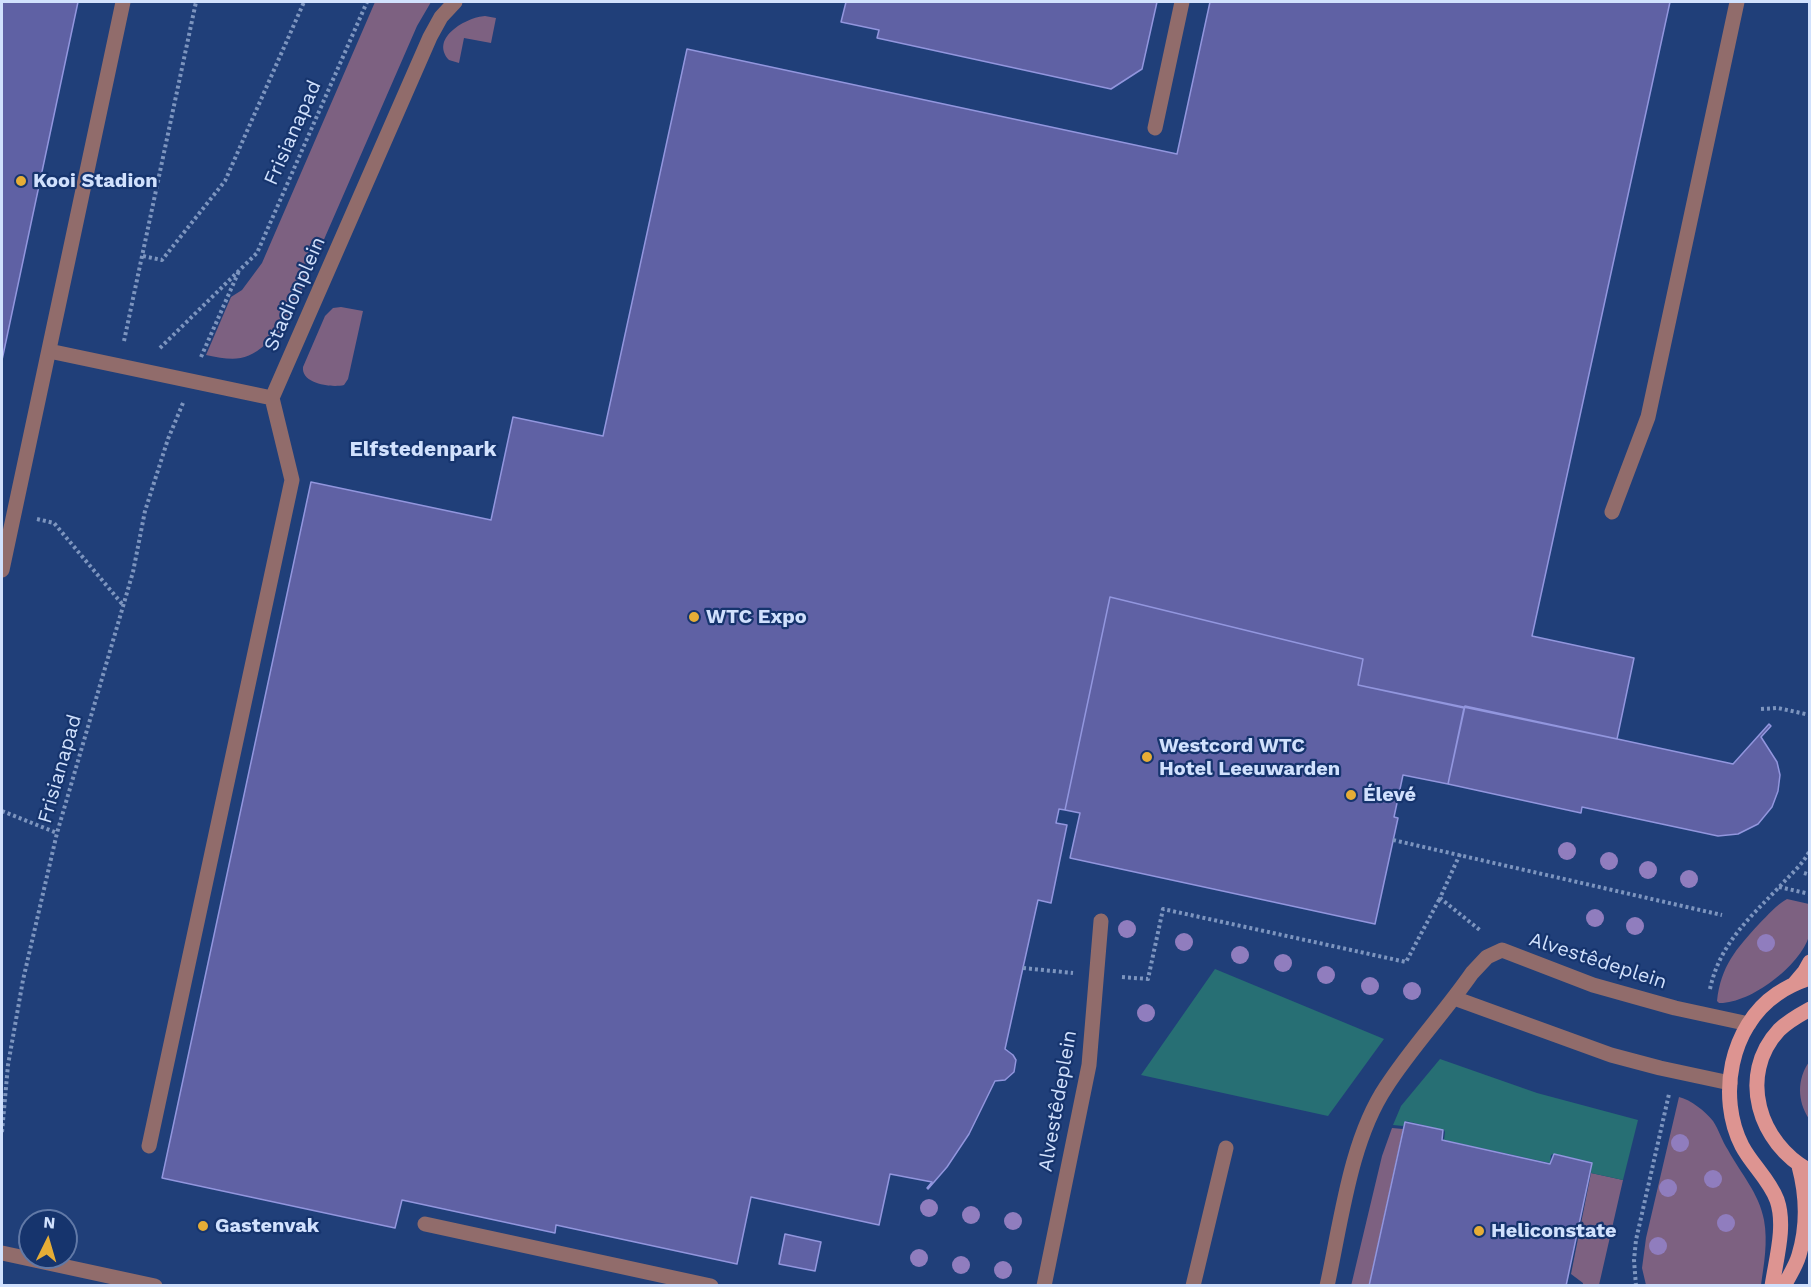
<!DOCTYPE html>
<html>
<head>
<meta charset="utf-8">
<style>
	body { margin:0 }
	#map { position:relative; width:1811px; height:1287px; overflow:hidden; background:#203f79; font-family:"Work Sans",sans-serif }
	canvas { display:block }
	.frame { position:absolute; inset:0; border:3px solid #d1e1fd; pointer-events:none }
	.north { position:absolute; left:18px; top:1209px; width:60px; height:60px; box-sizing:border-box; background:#16346d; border:2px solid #6179a7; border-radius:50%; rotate:5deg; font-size:16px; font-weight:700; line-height:24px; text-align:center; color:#d1e1fd }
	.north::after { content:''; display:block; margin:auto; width:21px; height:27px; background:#e6ad36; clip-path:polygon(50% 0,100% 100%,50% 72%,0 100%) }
</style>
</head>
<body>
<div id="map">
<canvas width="1811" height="1287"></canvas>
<div class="frame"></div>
<div class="north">N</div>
</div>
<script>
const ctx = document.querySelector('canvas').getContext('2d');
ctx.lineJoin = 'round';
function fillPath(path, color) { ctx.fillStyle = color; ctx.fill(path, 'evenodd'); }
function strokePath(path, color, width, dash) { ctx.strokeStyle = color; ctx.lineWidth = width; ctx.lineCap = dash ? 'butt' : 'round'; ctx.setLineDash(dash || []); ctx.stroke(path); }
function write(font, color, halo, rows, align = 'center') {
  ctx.font = font + ' "Work Sans",sans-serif'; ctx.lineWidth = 4.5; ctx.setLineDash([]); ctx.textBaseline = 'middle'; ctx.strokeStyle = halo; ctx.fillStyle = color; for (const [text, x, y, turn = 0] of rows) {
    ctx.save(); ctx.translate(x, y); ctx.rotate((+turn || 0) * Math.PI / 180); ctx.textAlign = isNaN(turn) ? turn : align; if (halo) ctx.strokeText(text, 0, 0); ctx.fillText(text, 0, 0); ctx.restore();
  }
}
fillPath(new Path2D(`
	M375,2H431L417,26L278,345L274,350L266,344C245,363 231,360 206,355L231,297L242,290L262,263Z
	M485,16L496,18L491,43L464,38L459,63L449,60C429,38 467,17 485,16Z
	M341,307L363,311L348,379L344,385C332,388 301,384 303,367L325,316L333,308Z
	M1787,899L1809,904C1810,913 1811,927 1809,936C1800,966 1750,1004 1719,1003L1717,1001C1721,966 1736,949 1759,924C1768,915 1776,905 1787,899Z
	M1809,1062V1119C1797,1101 1797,1079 1809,1062Z
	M1679,1097C1691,1100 1705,1111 1713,1121C1719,1130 1722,1141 1728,1150C1741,1174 1759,1193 1764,1220C1768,1242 1764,1264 1761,1285H1646L1642,1268L1646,1238Z
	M1392,1128L1403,1129L1369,1285L1351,1286L1382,1156Z
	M1591,1173L1623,1180L1599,1285H1583V1283L1571,1274Z`), '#7d6181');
fillPath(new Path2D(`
	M1215,969L1384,1039L1328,1116L1141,1075Z
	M1440,1059L1537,1093L1638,1120L1623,1180L1591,1173L1592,1162L1554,1154L1551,1155L1550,1163L1444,1140L1445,1132L1444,1130L1406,1121L1403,1126L1393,1125L1401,1106Z`), '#276f74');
const building = new Path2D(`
	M2,2H78L2,360Z
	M846,2H1157L1142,69L1111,89L877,38L879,30L841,22Z
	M1210,2H1670L1532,636L1634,658L1617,739L1358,685L1363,659L1110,597L1065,810L1059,809L1056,823L1067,825L1051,903L1038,900L1005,1049L1013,1055L1016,1060L1014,1072L1005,1080L995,1081L969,1134L947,1167L928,1189L927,1188L932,1182L890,1174L879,1225L751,1197L737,1264L556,1225L555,1233L402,1200L395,1228L162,1178L311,482L491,520L513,417L603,436L687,49L1177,154Z
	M1110,597L1363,659L1358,685L1464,708L1448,784L1403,775L1394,817L1398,818L1375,924L1070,858L1080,813L1065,810Z
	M1465,706L1733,764L1769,724L1771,726L1761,737L1777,762L1780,775L1778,791L1772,807L1758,824L1738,834L1718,836L1582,807L1581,813L1448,784Z
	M1405,1122L1443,1130L1442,1140L1550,1164L1554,1154L1592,1163L1566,1286H1369Z
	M785,1234L821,1242L815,1271L779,1264Z`);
fillPath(building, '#5f61a4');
strokePath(building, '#9296de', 1.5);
strokePath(new Path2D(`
	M143,256L162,260L225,181L304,2
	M124,341L196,2
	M160,348L257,253L367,2
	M201,357L239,271
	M37,519L54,523L123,605
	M1761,709L1778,708L1810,715
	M2,811L57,833
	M1393,840L1722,915
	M1460,854L1440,898L1481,931
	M1804,873L1810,875
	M1779,887L1810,894
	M1023,968L1073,973
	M1122,977L1148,979L1163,909L1406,962L1440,898
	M1710,989C1720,942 1752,916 1783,883C1792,873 1804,863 1810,850
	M2,1132L8,1065L23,980L57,833L133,572L145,511L168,439L183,403
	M1636,1286L1634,1260L1636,1240L1669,1094`), '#7d95bf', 4, [3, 3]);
strokePath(new Path2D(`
	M1155,128L1182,2
	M49,351L272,398L430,37L441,17L455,2
	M1612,512L1648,417L1737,2
	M2,570L123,2
	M1454,998L1611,1055L1660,1068L1730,1083
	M149,1146L292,480L272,398
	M425,1224L711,1286
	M2,1253L155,1286
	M1044,1286L1089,1065L1101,921
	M1193,1286L1226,1148
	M1327,1286C1341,1223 1350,1141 1386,1087C1411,1048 1445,1012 1472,973L1487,957L1502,950L1593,985L1675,1008L1749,1024`), '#916c6b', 15);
strokePath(new Path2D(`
	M1794,984L1805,971L1810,962
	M1810,1009C1799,1015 1788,1021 1779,1030C1737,1075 1759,1144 1810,1171
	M1772,1286C1776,1259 1786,1226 1777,1200C1769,1179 1752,1165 1742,1146C1717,1097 1730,1026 1777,994C1787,987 1798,982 1810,978
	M1784,1286C1789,1276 1796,1266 1799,1255C1808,1225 1807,1196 1799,1166`), '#dd9491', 15);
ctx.fillStyle = '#907dbe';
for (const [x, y] of [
	[1567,851],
	[1609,861],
	[1648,870],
	[1689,879],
	[1595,918],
	[1635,926],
	[1127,929],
	[1184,942],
	[1766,943],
	[1240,955],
	[1283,963],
	[1326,975],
	[1370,986],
	[1412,991],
	[1146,1013],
	[1680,1143],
	[1713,1179],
	[1668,1188],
	[929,1208],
	[971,1215],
	[1013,1221],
	[1726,1223],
	[1658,1246],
	[919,1258],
	[961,1265],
	[1003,1270]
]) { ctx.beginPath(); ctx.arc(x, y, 9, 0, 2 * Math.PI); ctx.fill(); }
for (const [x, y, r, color] of [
	[21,181,6,"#e6ad36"],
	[694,617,6,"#e6ad36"],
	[1147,757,6,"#e6ad36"],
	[1351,795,6,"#e6ad36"],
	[203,1226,6,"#e6ad36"],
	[1479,1231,6,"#e6ad36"]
]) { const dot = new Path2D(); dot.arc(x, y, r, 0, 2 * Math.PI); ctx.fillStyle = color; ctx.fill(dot); strokePath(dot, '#16346d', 2); }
write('20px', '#d1e1fd', '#16346d', [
	["Frisianapad",293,133,-66],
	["Stadionplein",295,294,-66],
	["Frisianapad",60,769,-74],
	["Alvestêdeplein",1598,961,18],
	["Alvestêdeplein",1058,1101,-80]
]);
write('bold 20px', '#d1e1fd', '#16346d', [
	["Kooi Stadion",33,181],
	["WTC Expo",706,617],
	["Westcord WTC",1159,746],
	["Hotel Leeuwarden",1159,769],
	["Élevé",1363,795],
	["Gastenvak",215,1226],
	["Heliconstate",1491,1231]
], 'left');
write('bold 21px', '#d1e1fd', '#16346d', [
	["Elfstedenpark",423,450]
]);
</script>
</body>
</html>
